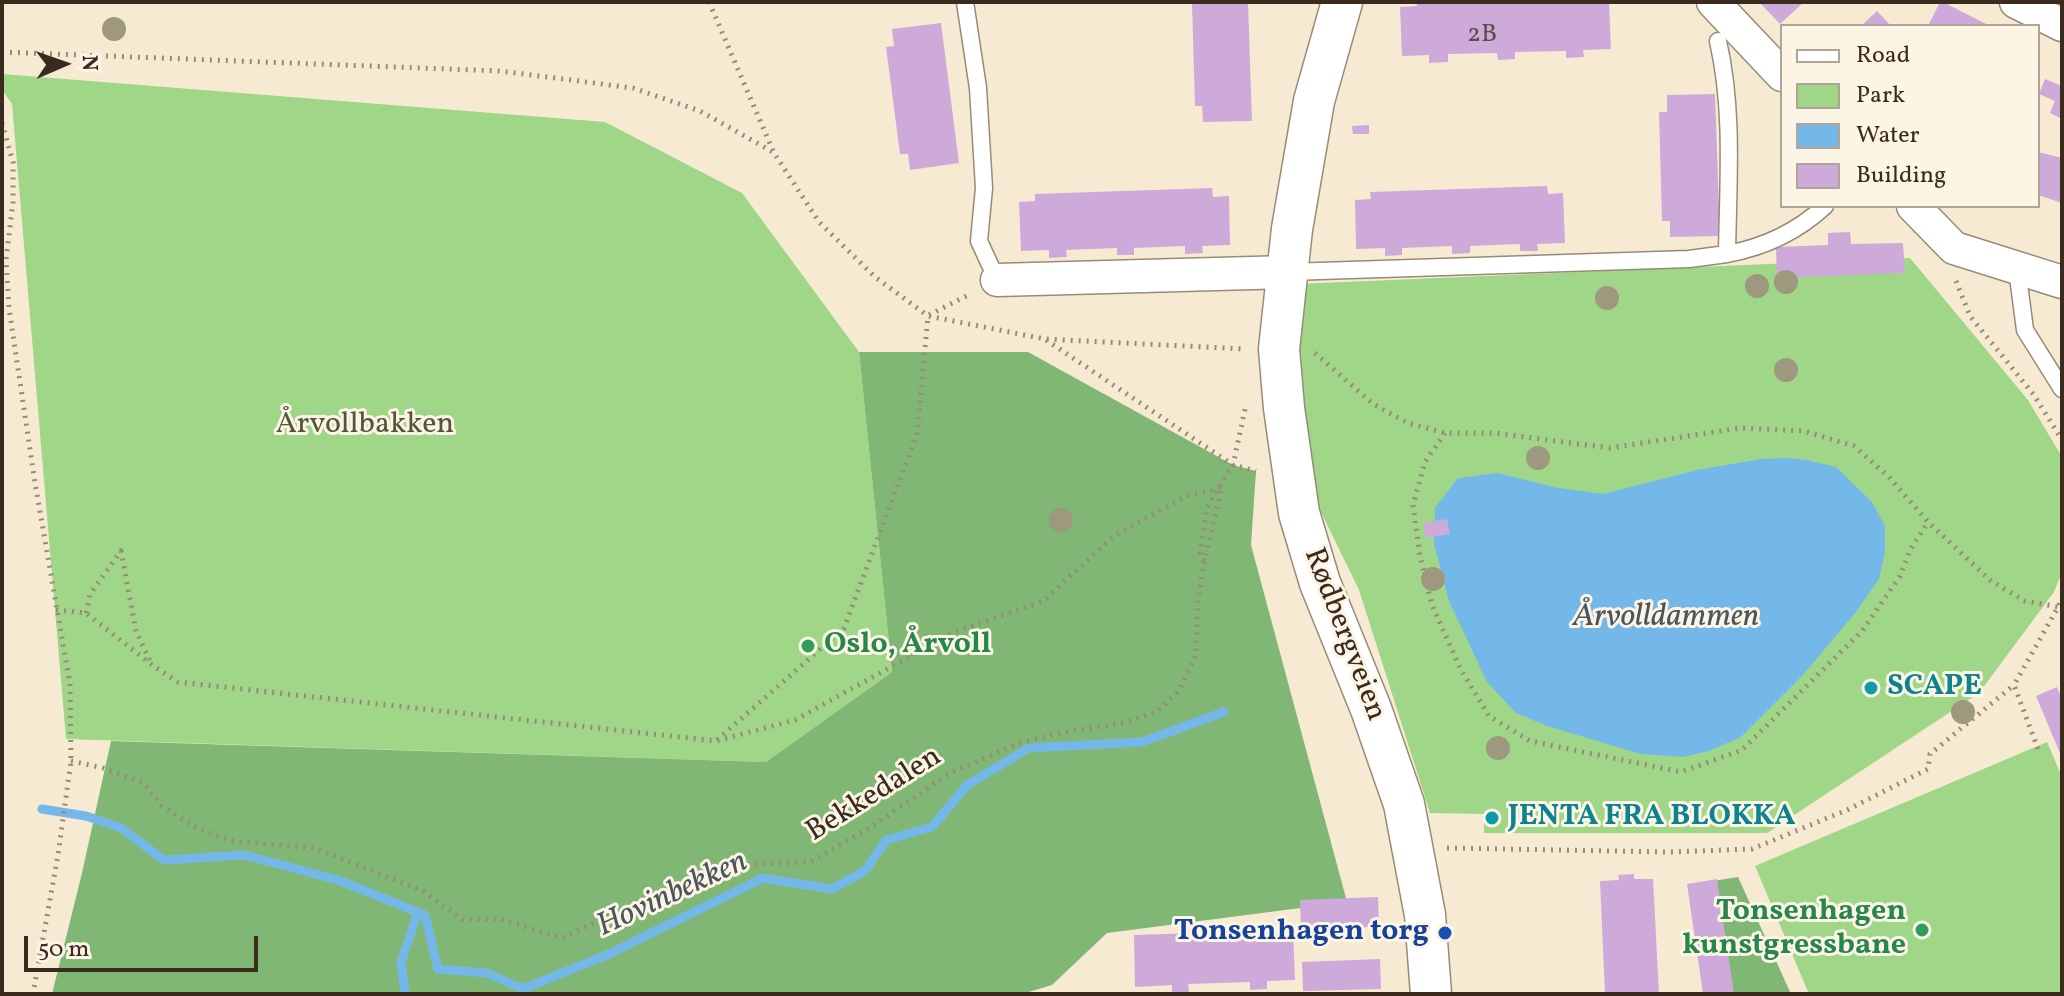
<!DOCTYPE html>
<html>
<head>
<meta charset="utf-8">
<style>
	body { margin:0 }
	#map { position:relative; width:2064px; height:996px; overflow:hidden; background:#f7ead3; font-family:Vollkorn,serif }
	canvas { display:block }
	.frame { position:absolute; inset:0; border:4px solid #3b2a1e; pointer-events:none }
	.legend { position:absolute; left:1780px; top:24px; width:260px; height:184px; box-sizing:border-box; background:#fcf5e5; border:2px solid #afa495; margin:0; padding:10px 14px; list-style:none; font-size:24px; color:#3b2a1e }
	.legend li { display:flex; align-items:center; gap:16px; height:40px }
	.legend b { width:40px; border:2px solid #afa495 }
	.north { position:absolute; left:24px; top:24px; width:80px; height:80px; -webkit-text-stroke:6px #fcf5e5; paint-order:stroke; rotate:88deg; font-size:22px; font-weight:700; line-height:32px; text-align:center; color:#3b2a1e }
	.north::after { content:''; display:block; margin:auto; width:28px; height:36px; background:#3b2a1e; clip-path:polygon(50% 0,100% 100%,50% 72%,0 100%) }
	.scale { position:absolute; left:24px; top:936px; width:234px; height:36px; box-sizing:border-box; border:4px solid #3b2a1e; border-top:0; padding-left:10px; font-size:24px; line-height:28px; white-space:nowrap; color:#3b2a1e; -webkit-text-stroke:6px #fcf5e5; paint-order:stroke }
</style>
</head>
<body>
<div id="map">
<canvas width="2064" height="996"></canvas>
<div class="frame"></div>
<ul class="legend">
<li><b style="height:10px;background:#fff"></b>Road</li>
<li><b style="height:22px;background:#a0d688"></b>Park</li>
<li><b style="height:22px;background:#74b8ea"></b>Water</li>
<li><b style="height:22px;background:#cdaad9"></b>Building</li>
</ul>
<div class="north">N</div>
<div class="scale">50 m</div>
</div>
<script>
const ctx = document.querySelector('canvas').getContext('2d');
ctx.lineJoin = 'round';
function fillPath(path, color) { ctx.fillStyle = color; ctx.fill(path, 'evenodd'); }
function strokePath(path, color, width, dash) { ctx.strokeStyle = color; ctx.lineWidth = width; ctx.lineCap = dash ? 'butt' : 'round'; ctx.setLineDash(dash || []); ctx.stroke(path); }
function write(font, color, halo, rows, align = 'center') {
  ctx.font = font + ' Vollkorn,serif'; ctx.lineWidth = 6; ctx.setLineDash([]); ctx.textBaseline = 'middle'; ctx.strokeStyle = halo; ctx.fillStyle = color; for (const [text, x, y, turn = 0] of rows) {
    ctx.save(); ctx.translate(x, y); ctx.rotate((+turn || 0) * Math.PI / 180); ctx.textAlign = isNaN(turn) ? turn : align; if (halo) ctx.strokeText(text, 0, 0); ctx.fillText(text, 0, 0); ctx.restore();
  }
}
fillPath(new Path2D(`
	M2,74L605,122L742,193L859,352L892,672L766,762L66,739L12,104L2,90Z
	M1910,258L2028,400L2062,457V572L2054,592L1979,693L1767,833H1484V814L1430,813L1359,590L1320,510L1300,407L1297,284Z
	M2047,742L2062,777V994H1809L1755,866Z`), '#a0d688');
fillPath(new Path2D(`
	M859,352H1028L1233,465L1256,471L1251,545L1347,902L1107,933L1052,985L1022,994H52L82,873L111,741L766,762L892,672Z
	M1738,877L1791,994H1727L1713,881Z`), '#80b774');
fillPath(new Path2D(`
	M1786,458L1807,460L1836,467L1872,502L1885,526V552L1879,579L1856,612L1803,675L1741,737L1709,751L1683,757L1641,754L1547,726L1516,713L1487,682L1449,601L1434,544L1435,508L1458,478L1497,473L1559,488L1603,494L1697,470L1761,459Z`), '#74b8ea');
strokePath(new Path2D(`
	M42,809L86,816L121,828L164,860L244,855L338,880L425,915L438,969L487,973L523,989L609,954L763,878L832,889L865,871L886,840L932,827L967,785L1029,748L1142,742L1224,712
	M405,994L401,962L418,912`), '#74b8ea', 9);
fillPath(new Path2D(`
	M1192,2H1248L1252,121L1203,122L1202,106H1195Z
	M1416,2H1609L1611,49L1583,50L1584,57L1566,58V51L1515,52V59L1498,60L1497,53L1448,54V62L1429,63V55L1402,56L1400,7L1417,6Z
	M1759,2H1804L1780,24Z
	M1940,2H1943L1990,26H1928Z
	M1877,11L1891,26H1861Z
	M941,23L959,163L910,170L908,154H900L886,47L894,46L892,29Z
	M2045,79L2062,86V119L2050,113L2055,101L2039,94Z
	M1715,94L1720,236L1670,237V221H1662L1659,112H1667V95Z
	M1369,125V134H1353L1352,126Z
	M2038,152L2062,158V203L2038,195Z
	M1547,186L1548,194L1563,193L1565,243L1537,244L1538,251H1520V244L1470,246V253L1452,254V246L1402,248V255L1385,256V248L1356,249L1355,200L1371,199L1370,192Z
	M1212,188L1213,197L1229,196L1230,245L1202,246L1203,253L1185,254V246L1134,248V255H1117V248L1066,250L1067,257L1049,258V250L1021,251L1019,202L1035,201V194Z
	M1850,232L1851,244L1903,243L1905,273L1777,278L1776,247L1828,245V233Z
	M1447,519L1450,534L1426,538L1423,523Z
	M2057,687L2062,700V758L2036,696Z
	M1634,874V879H1653L1659,994H1605L1600,881L1619,880L1618,875Z
	M1717,879L1734,994H1703L1687,884Z
	M1378,897L1379,927L1301,929L1300,900Z
	M1293,930L1295,980L1267,981V989L1250,990V982L1188,984L1189,992L1172,993V985L1135,987L1134,935Z
	M1380,959L1381,989L1303,991L1302,962Z`), '#cdaad9');
const service = new Path2D(`
	M965,2L978,88L984,188L979,241L997,280
	M1727,254C1765,247 1797,232 1825,206
	M2017,269L2025,330L2062,389
	M1289,272L1689,259L1727,254C1728,183 1734,111 1718,41`);
const minor = new Path2D(`
	M1713,2L1782,75
	M2016,2L2062,25
	M1913,206L1954,248L2062,282
	M997,280L1289,272`);
const tertiary = new Path2D(`
	M1342,2L1314,101L1292,229L1279,349L1284,408L1299,513L1320,583L1371,709L1404,804L1425,915L1431,994`);
strokePath(service, '#998a78', 19);
strokePath(minor, '#998a78', 35);
strokePath(tertiary, '#998a78', 43);
strokePath(new Path2D(`
	M709,2L774,153L819,222L875,277L928,316L1045,339L1245,349
	M2,52L500,71L633,88L700,111L773,152
	M2,123L13,162V202L6,260L9,308L35,483L70,684L71,761L58,855L33,994
	M1956,281L1970,316L2034,395L2062,440
	M929,315L970,294
	M1046,340L1233,465L1256,471
	M1315,353L1373,404L1408,423L1445,433H1494L1610,448L1740,428L1804,431L1854,446L1889,477L1928,522L1991,581L2025,601L2059,607
	M1445,433L1425,462L1413,505L1420,556L1432,605L1461,670L1489,716L1530,741L1681,772L1742,750L1862,631L1900,576L1910,550L1928,522
	M1204,561L1200,554L1207,507L1233,465L1246,405
	M56,610L86,613L152,665L178,682L716,741L795,720L952,633L1043,601L1115,535L1187,496L1222,487
	M86,613L90,594L121,551L136,631L152,665
	M717,740L844,628L917,434L928,316
	M2038,749L2014,685L2062,600
	M71,761L103,768L144,783L161,805L198,829L231,841L315,848L423,891L463,920L500,919L562,938L652,895L731,865L810,862L871,827L950,773L1017,744L1064,732L1124,723L1156,712L1179,691L1196,655L1198,599L1204,562L1222,487
	M1447,848L1669,852L1752,849L1847,810L1928,769L1930,754L2014,685`), '#998a78', 5, [2, 6]);
strokePath(service, '#fff', 16);
strokePath(minor, '#fff', 32);
strokePath(tertiary, '#fff', 40);
ctx.fillStyle = '#9d987e';
for (const [x, y] of [
	[114,29],
	[1786,282],
	[1757,286],
	[1607,298],
	[1786,370],
	[1538,458],
	[1061,520],
	[1433,579],
	[1963,712],
	[1498,748]
]) { ctx.beginPath(); ctx.arc(x, y, 12, 0, 2 * Math.PI); ctx.fill(); }
for (const [x, y, r, color] of [
	[808,646,8,"#2e9e5b"],
	[1871,688,8,"#0f9aa8"],
	[1492,818,8,"#0f9aa8"],
	[1922,930,8,"#2e9e5b"],
	[1445,933,8,"#1a4fb4"]
]) { const dot = new Path2D(); dot.arc(x, y, r, 0, 2 * Math.PI); ctx.fillStyle = color; ctx.fill(dot); strokePath(dot, '#fcf5e5', 3); }
write('26px', '#604a4d', null, [
	["2B",1482,36]
]);
write('30px', '#545538', '#fcf5e5', [
	["Årvollbakken",365,426]
]);
write('30px', '#3b2a1e', '#fcf5e5', [
	["Rødbergveien",1343,635,69],
	["Bekkedalen",875,796,-32]
]);
write('bold 30px', '#27864d', '#fcf5e5', [
	["Oslo, Årvoll",824,646],
	["Tonsenhagen",1906,913,"right"],
	["kunstgressbane",1906,947,"right"]
], 'left');
write('bold 30px', '#0d838f', '#fcf5e5', [
	["SCAPE",1887,688],
	["JENTA FRA BLOKKA",1508,818]
], 'left');
write('bold 30px', '#164399', '#fcf5e5', [
	["Tonsenhagen torg",1429,933]
], 'right');
write('italic 32px', '#4c555b', '#fcf5e5', [
	["Årvolldammen",1666,619],
	["Hovinbekken",673,896,-25]
]);
</script>
</body>
</html>
